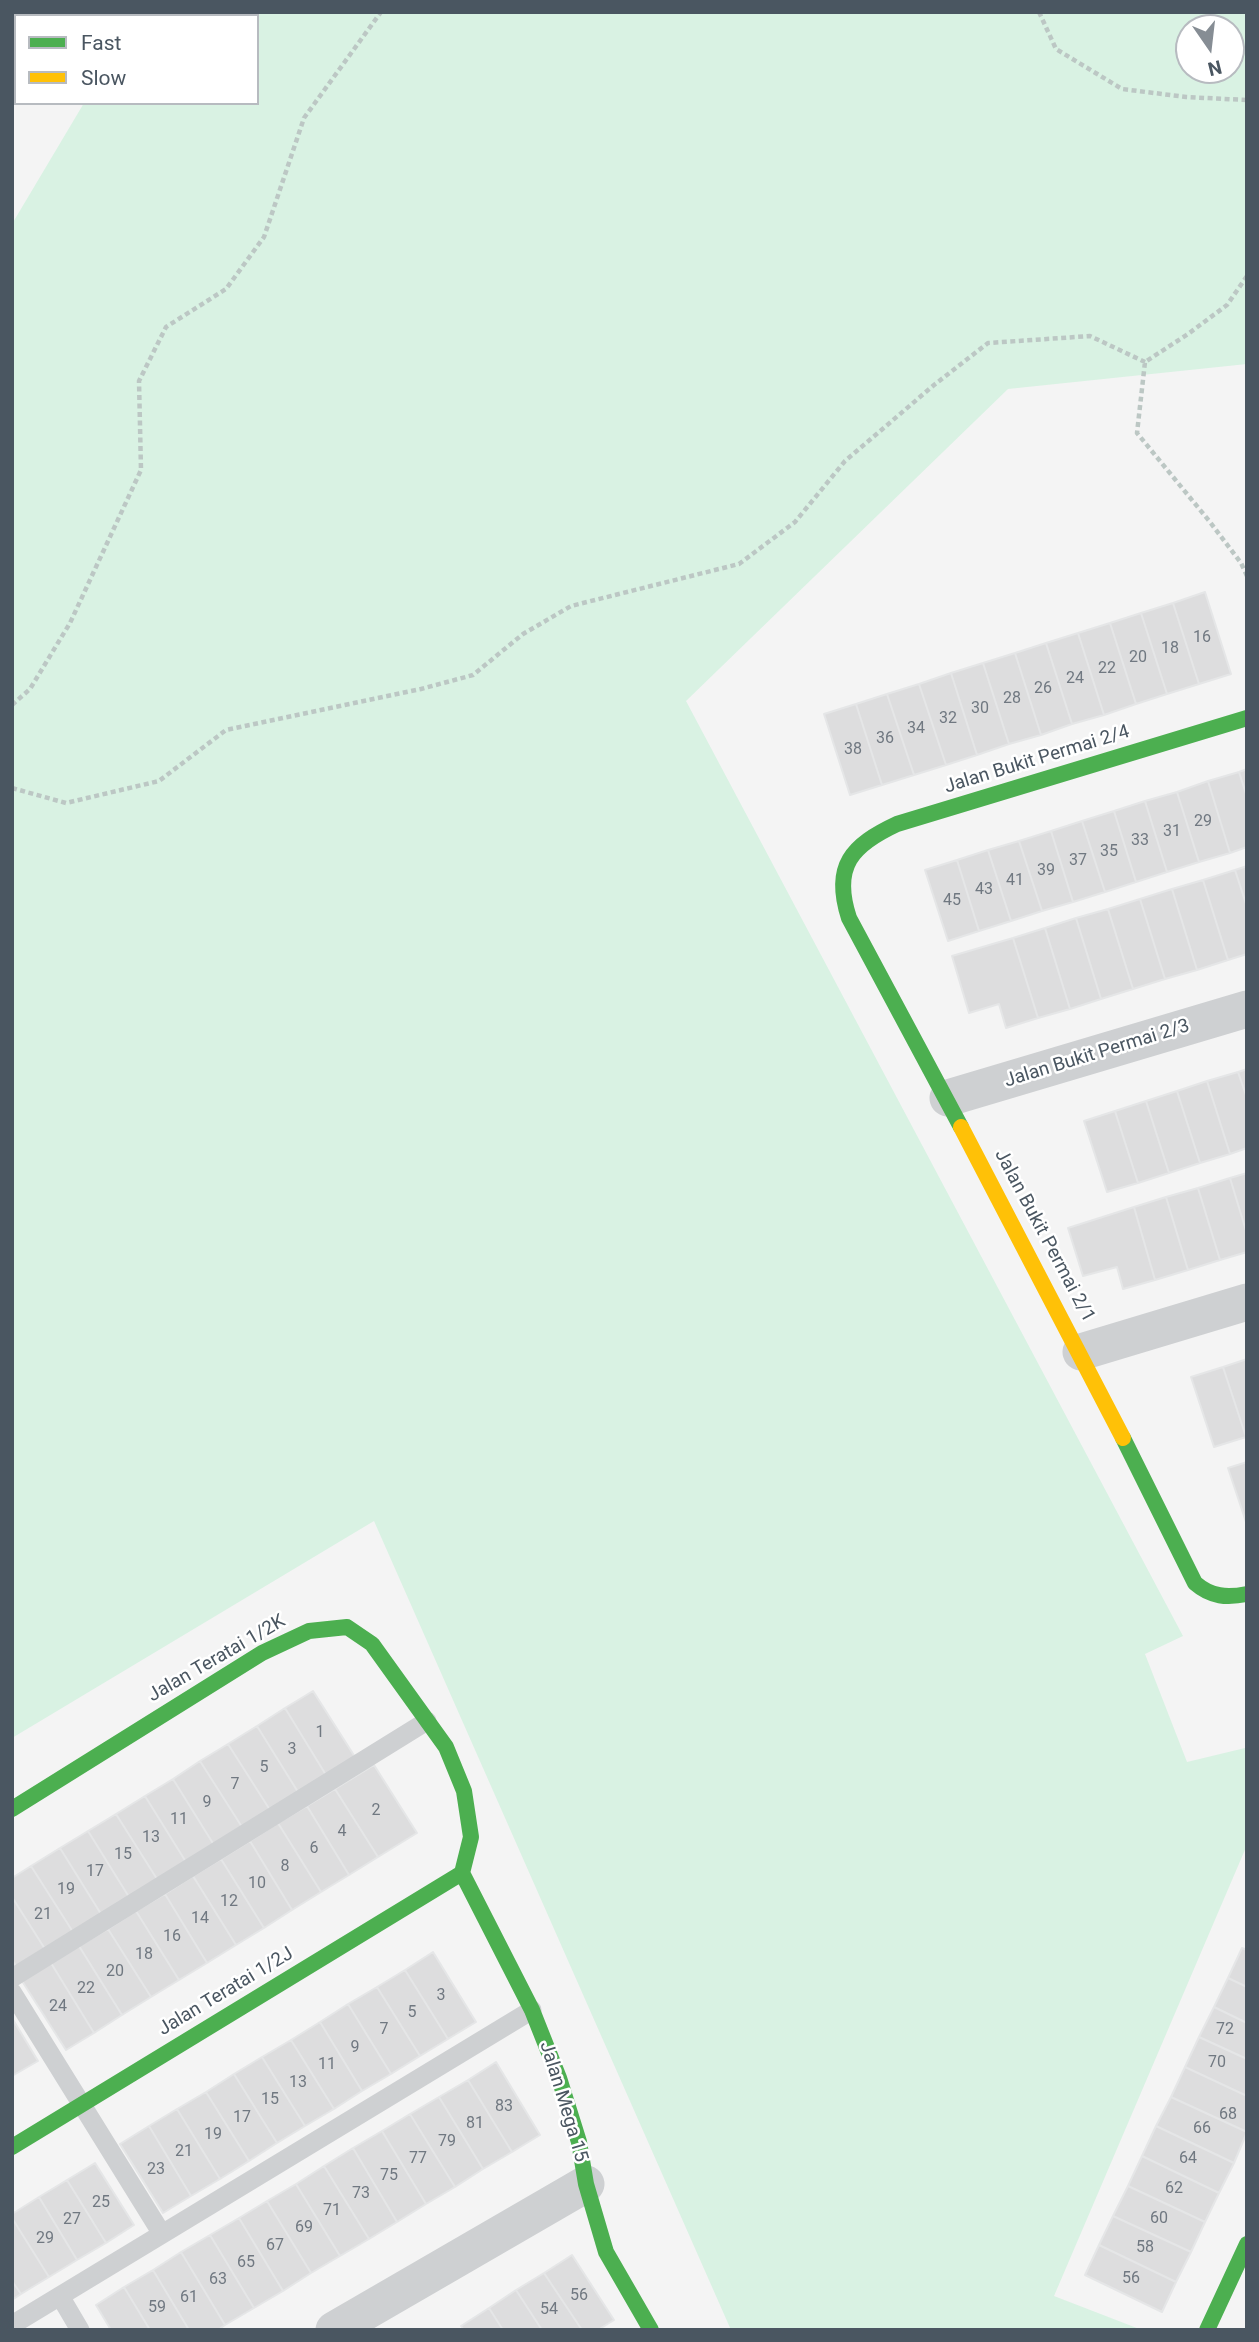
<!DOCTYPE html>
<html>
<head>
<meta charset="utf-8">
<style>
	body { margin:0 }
	#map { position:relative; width:1259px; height:2342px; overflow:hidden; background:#f4f4f4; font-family:Roboto,sans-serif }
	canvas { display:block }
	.frame { position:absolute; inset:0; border:14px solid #4a5661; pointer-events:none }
	.legend { position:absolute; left:14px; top:14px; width:245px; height:91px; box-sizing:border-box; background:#fff; border:2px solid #b7bbc0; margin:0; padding:9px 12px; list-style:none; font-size:21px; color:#4a5661 }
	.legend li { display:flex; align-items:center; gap:14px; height:35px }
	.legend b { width:35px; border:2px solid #b7bbc0 }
	.north { position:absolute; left:1175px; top:14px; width:70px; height:70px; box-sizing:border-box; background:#fff; border:2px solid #b7bbc0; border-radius:50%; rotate:166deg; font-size:19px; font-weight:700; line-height:28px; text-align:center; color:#4a5661 }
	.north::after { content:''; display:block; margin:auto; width:24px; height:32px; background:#868d94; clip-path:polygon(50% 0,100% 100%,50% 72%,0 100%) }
</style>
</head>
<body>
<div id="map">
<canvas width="1259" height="2342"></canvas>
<div class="frame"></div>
<ul class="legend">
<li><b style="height:9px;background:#4caf50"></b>Fast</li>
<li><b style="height:9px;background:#ffc107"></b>Slow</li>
</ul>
<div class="north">N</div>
</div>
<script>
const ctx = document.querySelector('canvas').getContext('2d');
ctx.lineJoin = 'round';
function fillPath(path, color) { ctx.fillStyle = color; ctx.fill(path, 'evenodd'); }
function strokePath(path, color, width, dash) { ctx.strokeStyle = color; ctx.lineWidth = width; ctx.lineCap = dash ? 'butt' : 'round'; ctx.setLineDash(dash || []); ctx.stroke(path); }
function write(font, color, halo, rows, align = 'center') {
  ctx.font = font + ' Roboto,sans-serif'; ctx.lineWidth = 5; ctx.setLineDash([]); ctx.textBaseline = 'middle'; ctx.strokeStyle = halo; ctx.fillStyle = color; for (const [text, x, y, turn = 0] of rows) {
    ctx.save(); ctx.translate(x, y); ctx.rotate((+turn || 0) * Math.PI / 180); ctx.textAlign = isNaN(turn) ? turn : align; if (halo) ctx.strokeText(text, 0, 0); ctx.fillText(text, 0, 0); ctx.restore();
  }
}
fillPath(new Path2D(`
	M138,12H1247V364L1008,389L686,701L1183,1636L1145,1654L1187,1762L1245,1748L1247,1751V1845L1054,2296L1142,2330H731L374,1521L12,1738V224L84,103H257V16H136ZM1189,28H1231V70H1189Z`), '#d9f2e3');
const building = new Path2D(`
	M1205,592L1231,674L1199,684L1173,603Z
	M1173,603L1199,684L1167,694L1141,613Z
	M1141,613L1167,694L1136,704L1110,623Z
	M1110,623L1136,704L1104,715L1078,633Z
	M1078,633L1104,715L1072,724L1046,643Z
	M1046,643L1072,724L1041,735L1015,653Z
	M1015,653L1041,735L1009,744L983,663Z
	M983,663L1009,744L977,755L951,673Z
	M951,673L977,755L946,765L919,684Z
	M919,684L946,765L914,775L887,694Z
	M887,694L914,775L882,785L856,704Z
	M856,704L882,785L850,795L824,714Z
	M1247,769V797L1239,772Z
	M1239,772L1247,797V847L1230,853L1208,781Z
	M1208,781L1230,853L1199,862L1177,792Z
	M1177,792L1199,862L1167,872L1145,801Z
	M1145,801L1167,872L1136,882L1114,811Z
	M1114,811L1136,882L1105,892L1082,821Z
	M1082,821L1105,892L1073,902L1051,831Z
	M1051,831L1073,902L1042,911L1019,841Z
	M1019,841L1042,911L1011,921L988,850Z
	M988,850L1011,921L979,931L957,860Z
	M957,860L979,931L948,941L925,870Z
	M1247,866V907L1235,870Z
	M1235,870L1247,907V954L1228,960L1203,880Z
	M1203,880L1228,960L1197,970L1172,889Z
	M1172,889L1197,970L1165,979L1140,899Z
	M1140,899L1165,979L1133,989L1108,909Z
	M1108,909L1133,989L1101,999L1076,918Z
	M1076,918L1101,999L1070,1009L1045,928Z
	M1045,928L1070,1009L1038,1018L1013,938Z
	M1013,938L1038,1018L1006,1028L999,1004L969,1013L952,956Z
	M1247,1069V1098L1238,1072Z
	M1238,1072L1247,1098V1148L1230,1154L1207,1081Z
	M1207,1081L1230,1154L1200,1163L1177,1091Z
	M1177,1091L1200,1163L1169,1173L1146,1101Z
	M1146,1101L1169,1173L1138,1183L1115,1111Z
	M1115,1111L1138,1183L1107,1192L1084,1121Z
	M1247,1173V1234L1230,1178Z
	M1230,1178L1247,1234V1252L1220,1260L1198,1188Z
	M1198,1188L1220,1260L1188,1270L1166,1197Z
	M1166,1197L1188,1270L1155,1280L1134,1207Z
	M1134,1207L1155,1280L1123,1289L1117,1267L1083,1276L1068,1228Z
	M1247,1359V1436L1246,1437L1223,1367Z
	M1223,1367L1246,1437L1214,1447L1191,1377Z
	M1247,1462V1525L1228,1468Z
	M313,1691L355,1757L326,1775L285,1708Z
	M285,1708L326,1775L298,1792L257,1726Z
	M257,1726L298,1792L270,1810L228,1744Z
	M228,1744L270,1810L242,1827L200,1761Z
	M200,1761L242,1827L214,1845L173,1779Z
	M374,1765L417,1833L378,1857L335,1789Z
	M173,1779L214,1845L186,1862L145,1796Z
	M335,1789L378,1857L349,1875L307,1806Z
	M145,1796L186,1862L157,1879L116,1814Z
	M307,1806L349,1875L321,1892L278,1823Z
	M116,1814L157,1879L129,1897L88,1831Z
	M278,1823L321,1892L292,1910L250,1841Z
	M88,1831L129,1897L101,1914L60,1848Z
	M250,1841L292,1910L264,1928L221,1859Z
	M60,1848L101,1914L73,1932L31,1866Z
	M221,1859L264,1928L236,1945L193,1876Z
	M31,1866L73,1932L45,1949L12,1897V1878Z
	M193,1876L236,1945L207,1963L165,1894Z
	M165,1894L207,1963L179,1980L136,1911Z
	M12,1897L45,1949L17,1967L12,1960Z
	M136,1911L179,1980L151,1997L108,1929Z
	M108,1929L151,1997L122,2015L79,1946Z
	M79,1946L122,2015L94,2033L51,1963Z
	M1242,1948L1247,1950V1987L1228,1978Z
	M433,1952L476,2022L448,2039L405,1970Z
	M51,1963L94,2033L66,2050L22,1981Z
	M405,1970L448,2039L420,2056L377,1987Z
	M1228,1978L1247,1987V2023L1214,2007Z
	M377,1987L420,2056L391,2074L348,2004Z
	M348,2004L391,2074L362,2091L320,2022Z
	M1214,2007L1247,2023V2059L1199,2037Z
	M12,2018L38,2061L12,2076Z
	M320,2022L362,2091L334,2109L291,2040Z
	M1199,2037L1247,2059V2096L1185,2067Z
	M291,2040L334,2109L305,2126L262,2057Z
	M262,2057L305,2126L277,2143L234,2074Z
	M496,2062L540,2135L512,2152L468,2080Z
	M1185,2067L1247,2096V2132L1171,2097Z
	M234,2074L277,2143L249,2161L206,2092Z
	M468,2080L512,2152L483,2169L439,2097Z
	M206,2092L249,2161L220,2179L177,2109Z
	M439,2097L483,2169L455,2187L410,2114Z
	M1171,2097L1247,2132L1234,2163L1156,2126Z
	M177,2109L220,2179L191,2196L149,2126Z
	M410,2114L455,2187L426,2204L382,2131Z
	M149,2126L191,2196L163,2213L120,2144Z
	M1156,2126L1234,2163L1219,2193L1142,2156Z
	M382,2131L426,2204L397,2222L353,2148Z
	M353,2148L397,2222L369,2239L324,2166Z
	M1142,2156L1219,2193L1205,2222L1128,2186Z
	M95,2163L134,2225L106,2243L67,2180Z
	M324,2166L369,2239L340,2256L296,2184Z
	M67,2180L106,2243L77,2260L39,2197Z
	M296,2184L340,2256L311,2273L267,2201Z
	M1128,2186L1205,2222L1191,2252L1113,2216Z
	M39,2197L77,2260L49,2277L12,2218V2214Z
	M267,2201L311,2273L283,2291L239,2218Z
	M1113,2216L1191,2252L1176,2282L1099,2245Z
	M12,2218L49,2277L21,2294L12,2281Z
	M239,2218L283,2291L254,2308L210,2235Z
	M210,2235L254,2308L225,2325L181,2252Z
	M1099,2245L1176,2282L1162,2312L1085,2275Z
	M181,2252L225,2325L218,2330H189L153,2270Z
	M572,2255L614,2320L598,2330H582L544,2273Z
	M153,2270L189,2330H150L124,2287Z
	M544,2273L582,2330H542L516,2290Z
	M12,2281L21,2294L12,2300Z
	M124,2287L150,2330H111L96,2305Z
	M516,2290L542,2330H503L489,2308Z
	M489,2308L503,2330H464L461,2326Z`);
fillPath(building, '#ddddde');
strokePath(building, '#e5e6e7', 2);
strokePath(new Path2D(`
	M1039,12L1056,49L1122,89L1186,97L1247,100
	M86,16L88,12
	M12,78L16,75
	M1247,276L1227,305L1188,334L1145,362L1137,433L1210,522L1241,563L1247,576
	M12,705L30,689L70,623L141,470L139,381L166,327L226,289L264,237L304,118L381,12
	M12,788L66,803L159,781L226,730L421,689L473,675L523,634L571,606L739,564L795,522L845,461L934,385L988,343L1090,336L1145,362`), '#bcc7c4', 4.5, [5, 3.5]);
strokePath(new Path2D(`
	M12,1978L427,1721
	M12,1992L162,2234
	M60,2296L80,2330
	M12,2325L532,2010`), '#ced0d2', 19);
strokePath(new Path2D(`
	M948,1098L1247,1009
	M1081,1352L1247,1302
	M334,2330L586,2184`), '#ced0d2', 37);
strokePath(new Path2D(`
	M961,1127L849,918C832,866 852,845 897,824L1247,718
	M1123,1438L1195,1583C1211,1597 1227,1598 1247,1594
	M12,1809L262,1653L309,1631L347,1627L372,1644L446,1747L464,1791L471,1837L462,1873
	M462,1873L532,2010L559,2078L579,2142L586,2184L606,2252L651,2330
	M12,2147L462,1873
	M1207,2330L1247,2244`), '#4caf50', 16);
strokePath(new Path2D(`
	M961,1127L1123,1438`), '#ffc107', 16);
write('16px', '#707881', null, [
	["16",1202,638],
	["18",1170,649],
	["20",1138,658],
	["22",1107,669],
	["24",1075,679],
	["26",1043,689],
	["28",1012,699],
	["30",980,709],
	["32",948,719],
	["34",916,729],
	["36",885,739],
	["38",853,750],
	["29",1203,822],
	["31",1172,832],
	["33",1140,841],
	["35",1109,852],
	["37",1078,861],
	["39",1046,871],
	["41",1015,881],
	["43",984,890],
	["45",952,901],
	["1",320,1733],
	["3",292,1750],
	["5",264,1768],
	["7",235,1785],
	["9",207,1803],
	["2",376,1811],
	["11",179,1820],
	["4",342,1832],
	["13",151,1838],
	["6",314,1849],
	["15",123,1855],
	["8",285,1867],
	["17",95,1872],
	["10",257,1884],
	["19",66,1890],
	["12",229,1902],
	["21",43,1915],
	["14",200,1919],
	["16",172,1937],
	["18",144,1955],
	["20",115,1972],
	["22",86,1989],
	["3",441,1996],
	["24",58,2007],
	["5",412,2013],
	["7",384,2030],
	["72",1225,2030],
	["9",355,2048],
	["70",1217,2063],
	["11",327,2065],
	["13",298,2083],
	["15",270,2100],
	["83",504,2107],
	["68",1228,2115],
	["17",242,2118],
	["81",475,2124],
	["66",1202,2129],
	["19",213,2135],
	["79",447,2142],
	["21",184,2152],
	["77",418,2159],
	["64",1188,2159],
	["23",156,2170],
	["75",389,2176],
	["62",1174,2189],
	["73",361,2194],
	["25",101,2203],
	["71",332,2211],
	["60",1159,2219],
	["27",72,2220],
	["69",304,2228],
	["29",45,2239],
	["67",275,2246],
	["58",1145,2248],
	["65",246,2263],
	["56",1131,2279],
	["63",218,2280],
	["56",579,2296],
	["61",189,2298],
	["59",157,2308],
	["54",549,2310]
]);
write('19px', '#4a5661', '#fff', [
	["Jalan Bukit Permai 2/4",1037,760,-17],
	["Jalan Bukit Permai 2/3",1097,1054,-17],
	["Jalan Bukit Permai 2/1",1044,1236,62],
	["Jalan Teratai 1/2K",217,1659,-30],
	["Jalan Teratai 1/2J",226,1992,-31],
	["Jalan Mega 15",563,2102,73]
]);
</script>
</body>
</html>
